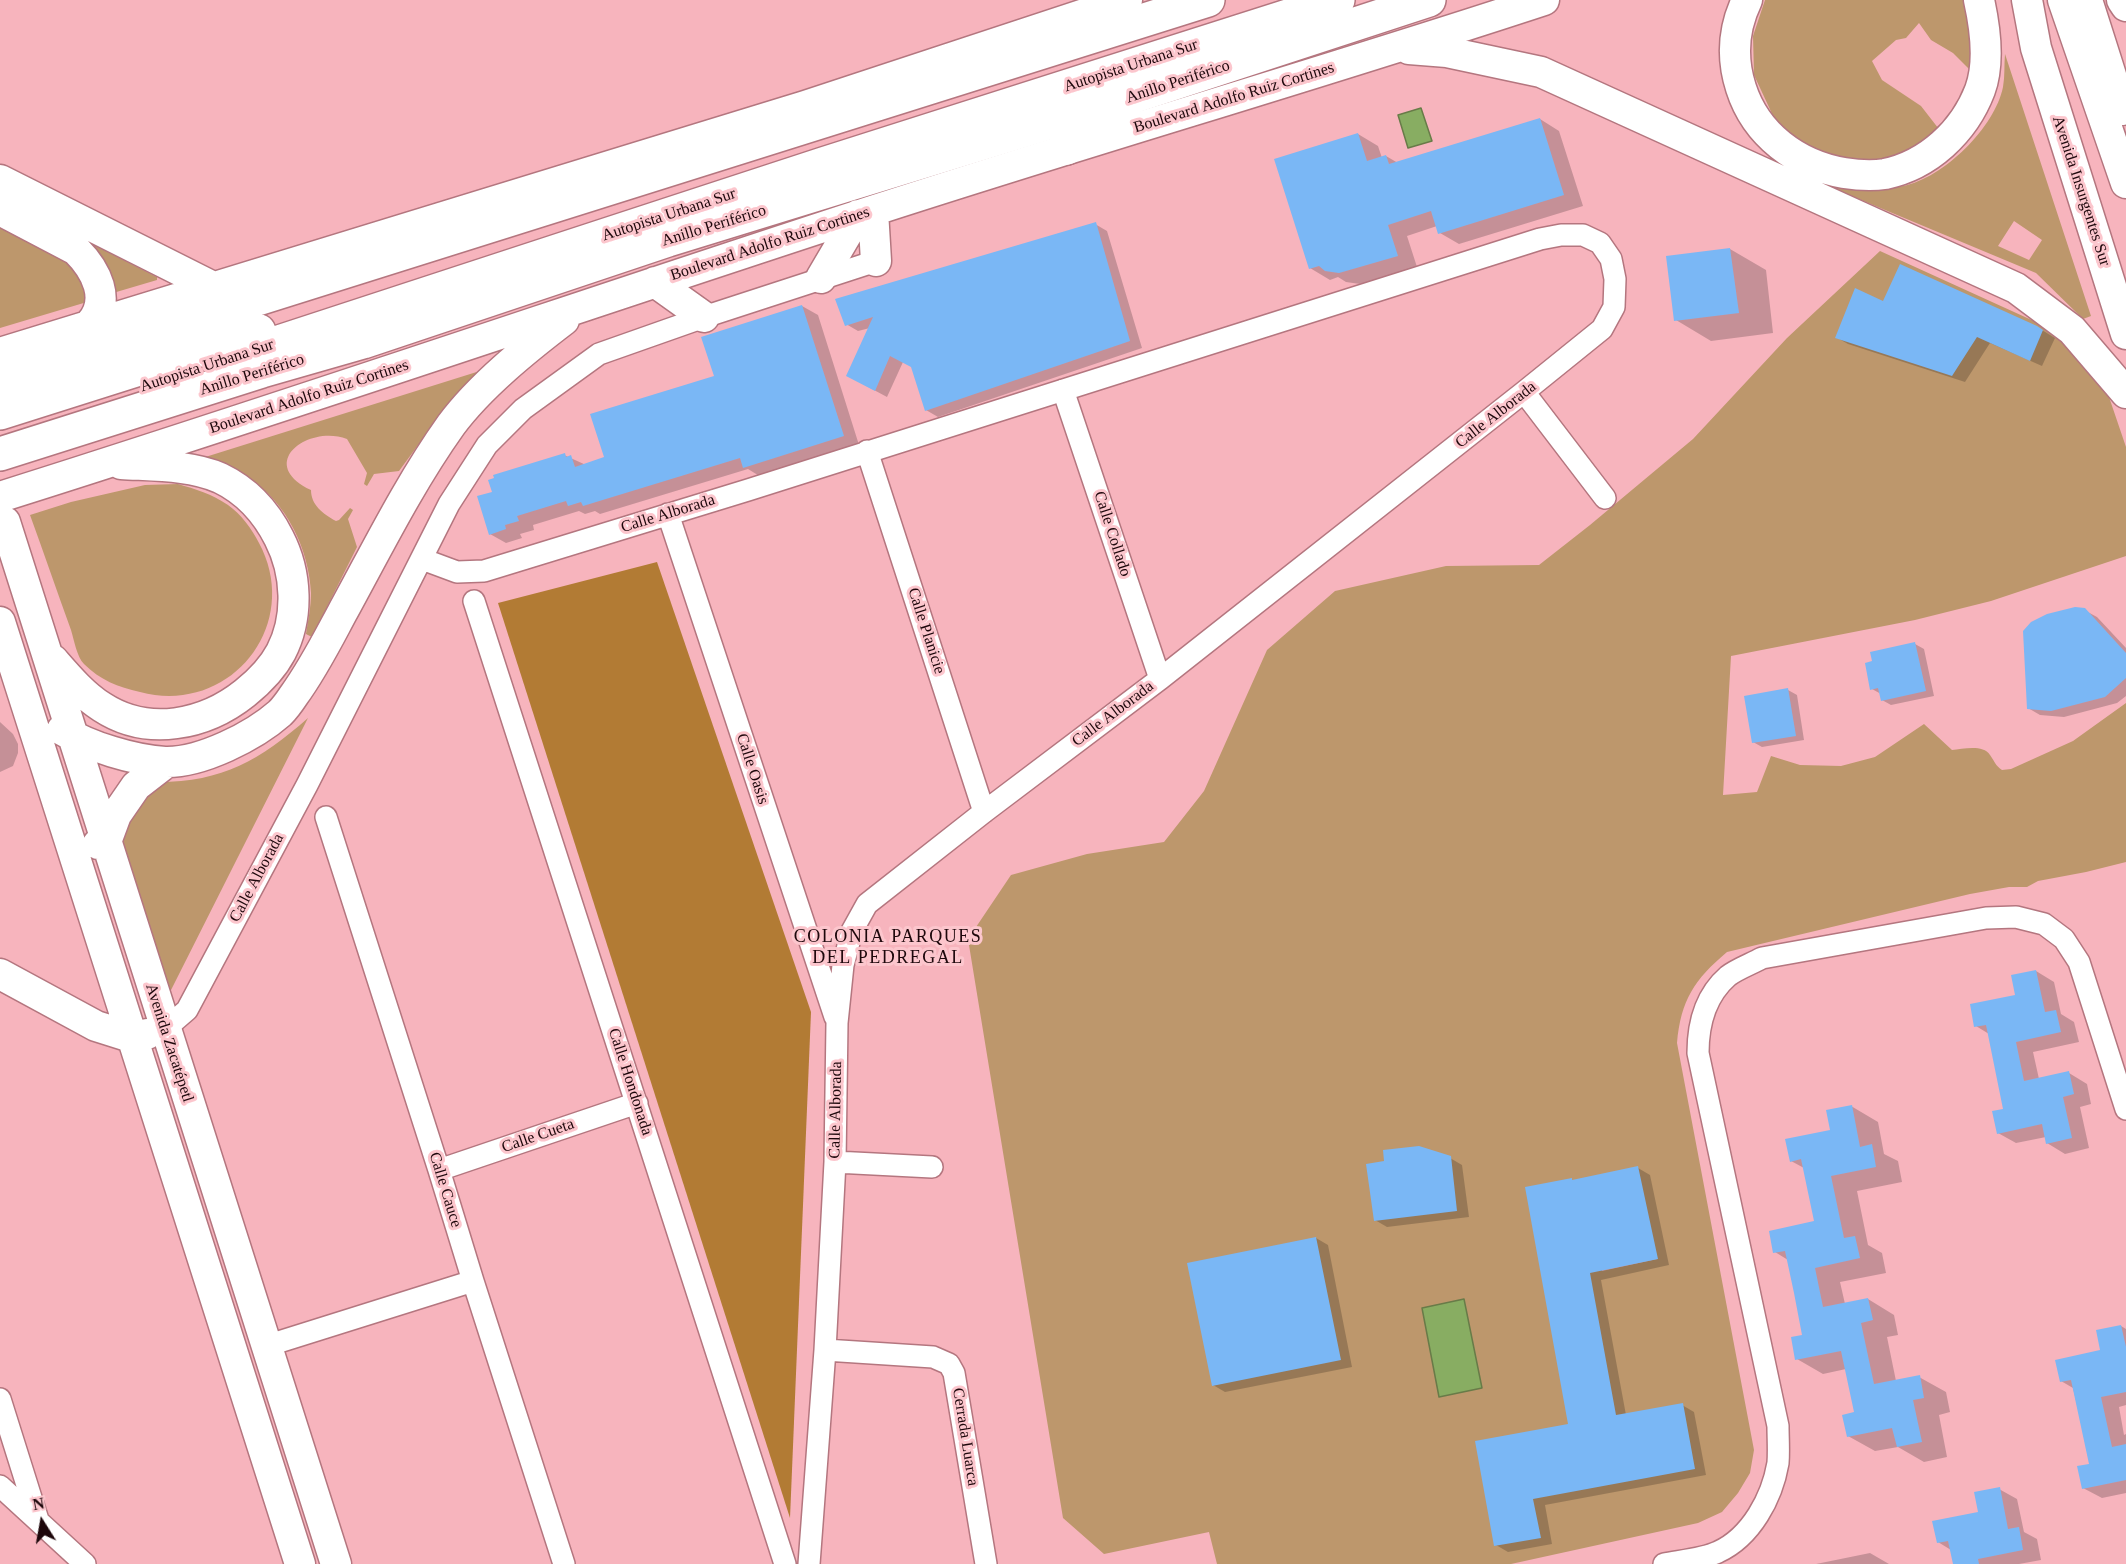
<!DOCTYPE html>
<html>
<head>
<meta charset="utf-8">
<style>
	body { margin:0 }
	#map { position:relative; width:2126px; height:1564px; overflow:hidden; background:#f7b4bd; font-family:"Times New Roman",serif }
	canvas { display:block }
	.north { position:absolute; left:12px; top:1492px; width:60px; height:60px; -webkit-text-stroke:4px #fcc6cd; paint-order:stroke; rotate:349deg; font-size:16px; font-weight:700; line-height:24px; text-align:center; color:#1d070b }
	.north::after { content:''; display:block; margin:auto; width:21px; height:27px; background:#1d070b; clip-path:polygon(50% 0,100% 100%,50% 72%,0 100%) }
</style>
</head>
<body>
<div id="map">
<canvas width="2126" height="1564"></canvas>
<div class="north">N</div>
</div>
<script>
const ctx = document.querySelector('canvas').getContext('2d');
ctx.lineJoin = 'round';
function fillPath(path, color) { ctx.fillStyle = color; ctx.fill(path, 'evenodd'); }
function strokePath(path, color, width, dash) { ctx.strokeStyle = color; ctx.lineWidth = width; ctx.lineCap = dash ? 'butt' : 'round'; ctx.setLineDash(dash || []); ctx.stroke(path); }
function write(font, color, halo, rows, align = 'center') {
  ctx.font = font + ' "Times New Roman",serif'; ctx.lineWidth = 6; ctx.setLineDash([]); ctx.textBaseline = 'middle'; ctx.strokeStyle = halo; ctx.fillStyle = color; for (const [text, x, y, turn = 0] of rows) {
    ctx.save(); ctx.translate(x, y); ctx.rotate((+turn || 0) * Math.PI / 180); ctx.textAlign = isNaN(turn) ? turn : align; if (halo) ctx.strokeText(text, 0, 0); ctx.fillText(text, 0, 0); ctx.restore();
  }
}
fillPath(new Path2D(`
	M1765,0H1969L1977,77L1953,53L1931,40L1919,23L1906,38L1896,40L1872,61L1882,80L1921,106L1942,133L1889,162H1843L1808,149L1774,118L1754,75L1753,36Z
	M2005,54L2091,316L2083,319L2036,273L1830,187C1855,189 1879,190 1903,186C1944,178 1995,127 2003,87C2005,76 2004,65 2005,54ZM2014,221L2042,240L2029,260L1998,246Z
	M0,223L70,261L86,279L87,302L0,328Z
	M92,244L157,277V280L113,293L109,271Z
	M1880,251L2058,332L2109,397L2126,447V556L1991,601L1915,620L1731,656L1723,795L1757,792L1771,756L1800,765L1841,766L1875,757L1924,724L1952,750C1963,749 1983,744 1990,755C1995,762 1995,765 2002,770L2011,769L2073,741L2126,703V862L2086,872L2038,881L2027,887H2009L1970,894L1727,952C1694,980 1681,1000 1677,1043L1754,1450L1750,1473L1738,1493L1722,1512L1698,1523L1511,1564H1217L1209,1532L1104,1554L1063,1518L968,939L1011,875L1087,854L1164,842L1204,791L1267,650L1335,591L1446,566L1539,565L1590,525L1693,439L1787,338ZM1582,1178L1657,1259L1602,1271Z
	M483,370L441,414L399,471L374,474L367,486L364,484L367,473L347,439C309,424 255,463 311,490C311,505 323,514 336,521L339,520L350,508L353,510L348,519L357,547L312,637L306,634C308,621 311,607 311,593C309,550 287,503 250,479C235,469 217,465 199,459Z
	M178,484C195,489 212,494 228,505C241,514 252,529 259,543C303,625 230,716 140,692C118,687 100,680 84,664C77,657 74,640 71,630C57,592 44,553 30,515L71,502L145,485Z
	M308,718L169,994L118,837L129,819L158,782C223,782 260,760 308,718Z`), '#bd976c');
fillPath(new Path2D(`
	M657,562L811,1012L790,1518L498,603Z`), '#b27b34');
const water = new Path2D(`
	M1421,108L1432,141L1408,148L1398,115Z
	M1464,1299L1482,1388L1439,1397L1422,1308Z`);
fillPath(water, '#88ad62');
strokePath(water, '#687b48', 1.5);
fillPath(new Path2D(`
	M1540,119L1559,131L1583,206L1459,244L1440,233L1437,226L1407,236L1417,267L1360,284L1346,282L1338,277L1330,280L1310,268L1358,134L1378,146L1382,158L1386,156L1398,163Z
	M1095,224L1107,231L1142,348L938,417L926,410L913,367L903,362L887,397L859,382L870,328L858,331L846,324Z
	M1730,249L1766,270L1773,333L1711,341L1676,320Z
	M1883,303L2037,327L2055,338L2042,366L1990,343L1965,382L1848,344L1836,337Z
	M802,306L818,315L859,445L761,477L748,469L600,514L595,511L585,514L579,511L533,525L534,530L520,534L522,538L506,543L490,534L494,493L564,455L586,465L606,458L716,377Z
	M2084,610L2097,617L2126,648V696L2117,703L2064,717L2040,715L2028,708Z
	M1915,644L1924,649L1934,696L1891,705L1882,700L1881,694L1872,689Z
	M1788,690L1797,695L1804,740L1762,747L1753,742Z
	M0,722L13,734L18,744V753L13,766L0,772Z
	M2036,971L2054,982L2061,1014L2074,1022L2079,1042L2033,1052L2039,1079L2069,1073L2087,1084L2091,1104L2080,1107L2089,1148L2065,1154L2047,1143L2046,1137L2016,1143L1998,1133L2005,1110L1989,1034L1976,1026L2017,996Z
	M1851,1106L1878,1122L1884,1154L1898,1161L1902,1182L1857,1191L1868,1245L1882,1253L1886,1273L1840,1282L1845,1304L1868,1299L1894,1315L1898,1335L1887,1337L1896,1381L1919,1377L1946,1392L1950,1412L1939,1415L1947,1457L1924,1462L1898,1447L1875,1451L1848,1436L1855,1414L1846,1369L1823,1374L1797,1359L1804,1336L1788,1260L1775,1252L1816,1222L1804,1168L1791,1161L1832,1131Z
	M1450,1158L1462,1165L1469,1217L1387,1227L1375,1220Z
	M1638,1168L1650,1175L1669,1265L1601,1280L1626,1415L1682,1405L1694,1412L1706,1475L1545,1505L1552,1544L1508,1552L1496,1545L1570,1425L1572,1180L1575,1181Z
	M1316,1238L1328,1245L1352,1367L1225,1392L1213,1385Z
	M2121,1326L2126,1329V1405L2119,1407L2124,1435L2126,1434V1493L2102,1498L2083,1488L2091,1465L2073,1388L2061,1381L2102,1351Z
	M1999,1489L2017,1499L2024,1532L2037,1539L2041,1560L2019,1564H1954L1951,1550L1938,1542L1980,1513Z
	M1870,1553L1889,1564H1816Z`), '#0003');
fillPath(new Path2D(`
	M1540,118L1564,195L1438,234L1431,211L1388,225L1398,256L1339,273L1325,271L1319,266L1309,269L1274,159L1358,133L1367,161L1386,155L1389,164Z
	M1096,222L1130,341L925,411L911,367L890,356L875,391L846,376L873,317L845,326L835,299Z
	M1730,248L1739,313L1674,321L1666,256Z
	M1900,264L2037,326L2043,330L2030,361L1977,337L1952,376L1835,338L1855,288L1883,301Z
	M802,305L844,436L743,468L740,458L583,506L581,502L568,506L566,501L517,516L519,521L505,525L506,529L489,535L477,496L492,492L488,480L494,478L493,475L565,453L566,457L571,455L575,467L604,457L590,414L714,376L701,337Z
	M2075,607L2085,608L2126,653V678L2105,697L2051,711L2027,709L2023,631L2031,622L2047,614Z
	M1915,642L1926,691L1881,701L1878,688L1870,690L1865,663L1872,661L1870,652Z
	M1788,688L1796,736L1752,743L1744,696Z
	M2036,970L2045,1012L2056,1010L2061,1032L2016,1042L2024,1081L2069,1071L2074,1094L2063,1097L2072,1138L2046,1144L2042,1124L1997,1134L1992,1111L2003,1109L1986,1025L1974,1027L1970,1004L2015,995L2011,975Z
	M1852,1105L1860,1147L1872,1144L1876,1167L1831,1176L1844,1238L1855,1236L1860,1258L1815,1268L1823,1307L1868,1298L1873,1320L1861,1323L1874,1384L1920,1375L1924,1398L1913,1400L1922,1442L1897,1447L1892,1428L1847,1437L1842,1415L1854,1412L1841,1351L1795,1360L1791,1337L1802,1335L1794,1293L1785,1251L1773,1253L1769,1231L1814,1221L1801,1159L1790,1162L1785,1139L1830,1130L1826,1110Z
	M1419,1146L1451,1156L1457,1211L1374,1221L1366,1164L1384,1161L1383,1150Z
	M1638,1166L1658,1259L1590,1273L1616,1415L1683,1403L1695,1469L1533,1499L1541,1538L1494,1546L1475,1441L1568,1424L1525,1187L1572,1178V1180Z
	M1316,1237L1341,1360L1212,1386L1187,1263Z
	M2121,1325L2126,1347V1392L2101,1397L2112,1447L2126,1444V1480L2082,1489L2077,1466L2089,1464L2071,1380L2060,1382L2055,1360L2100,1350L2096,1330Z
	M2000,1487L2008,1529L2019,1527L2023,1550L1978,1559L1979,1564H1953L1948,1541L1937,1543L1932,1521L1978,1512L1974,1492Z`), '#7ab7f5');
const street = new Path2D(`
	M1063,390L1160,679
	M1524,392L1605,498
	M867,451L984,812
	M668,514L835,1017
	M422,559L457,572L484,571L748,490L1540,239L1561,235H1583L1600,243L1611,259L1615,279L1614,307L1602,329L1524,392L1160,679L984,812L867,904L852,931L843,965L837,1023L835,1162L825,1350L809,1564
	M474,601L785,1564
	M326,817L439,1170L473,1281L564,1564
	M165,1029L187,1010L307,785L449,504L487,445L523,409L599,354L704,317L876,261
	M835,1162L932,1167
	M439,1170L637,1103
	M266,1346L473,1281
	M825,1350L933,1357L949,1364L954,1373L986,1564
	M0,1399L38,1520
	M0,1486L85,1564
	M1664,1564C1679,1561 1704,1559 1718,1552C1751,1537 1772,1498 1778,1463C1779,1451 1778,1438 1778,1426L1698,1053C1698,1025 1705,996 1728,976C1737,969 1751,964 1762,958L1986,918L2016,917L2044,924L2064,939L2079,962L2126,1109`);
const secondary = new Path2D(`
	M1747,0C1733,29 1731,57 1741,88C1756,135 1797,165 1844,173C1857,175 1872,176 1885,174C1928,165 1964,132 1980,90C1990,63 1985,27 1979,0
	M2027,0L2036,48L2126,334
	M2063,0L2126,183
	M2087,0L2122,110
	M2122,0L2126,6
	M1409,49L1447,52L1541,72L2016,288L2072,330L2126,393
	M0,180L215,288
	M0,210L76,250C96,270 112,300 90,324
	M873,211L876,261
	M821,278L858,215
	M655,282L704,317
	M0,353L805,106L1127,0
	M0,497C293,405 583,305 875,210C1097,138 1322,73 1544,0
	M5,522L336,1564
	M0,622L300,1564
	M53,660C67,676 83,695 102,707C148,737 205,725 245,693C260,681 272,669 281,652C299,617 297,573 279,538C266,512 247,491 220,478C190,465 154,466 121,464
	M62,730C90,747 133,760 165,762C201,763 254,736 280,713C285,708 290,701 294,695C313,669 327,641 342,613C377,549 409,484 451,425C480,386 526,349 564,320
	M98,844L106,842L116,815L136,786L167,762
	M0,974L96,1026L134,1038L147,1034`);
const highway = new Path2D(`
	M1067,148L1115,117L1124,113
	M236,356L823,164L1338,0
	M0,380L1208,0
	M0,413L259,331
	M0,454L262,371L363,342L668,240L1120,101L1429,0`);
strokePath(street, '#b4767f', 24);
strokePath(secondary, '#b4767f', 33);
strokePath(highway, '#b4767f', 36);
strokePath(street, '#fff', 21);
strokePath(secondary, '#fff', 30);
strokePath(highway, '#fff', 33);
write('16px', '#1d070b', '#fcc6cd', [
	["Autopista Urbana Sur",1131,66,-18],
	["Anillo Periférico",1178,82,-18],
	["Boulevard Adolfo Ruiz Cortines",1234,98,-17],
	["Avenida Insurgentes Sur",2081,191,72],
	["Autopista Urbana Sur",669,215,-18],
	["Anillo Periférico",714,226,-17],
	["Boulevard Adolfo Ruiz Cortines",770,244,-18],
	["Autopista Urbana Sur",207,366,-18],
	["Anillo Periférico",252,375,-17],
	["Boulevard Adolfo Ruiz Cortines",309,397,-18],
	["Calle Alborada",1496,415,-38],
	["Calle Alborada",668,514,-17],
	["Calle Collado",1112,534,72],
	["Calle Planicie",926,631,72],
	["Calle Alborada",1113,714,-37],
	["Calle Oasis",752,769,72],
	["Calle Alborada",257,878,-62],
	["Avenida Zacatépetl",169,1043,72],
	["Calle Hondonada",630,1082,72],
	["Calle Alborada",836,1110,-89],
	["Calle Cueta",538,1136,-19],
	["Calle Cauce",445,1190,73],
	["Cerrada Luarca",965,1437,81]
]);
ctx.letterSpacing = '1.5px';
write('18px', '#1d070b', '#fcc6cd', [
	["COLONIA PARQUES",888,937],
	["DEL PEDREGAL",888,958]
]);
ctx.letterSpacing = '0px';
</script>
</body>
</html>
